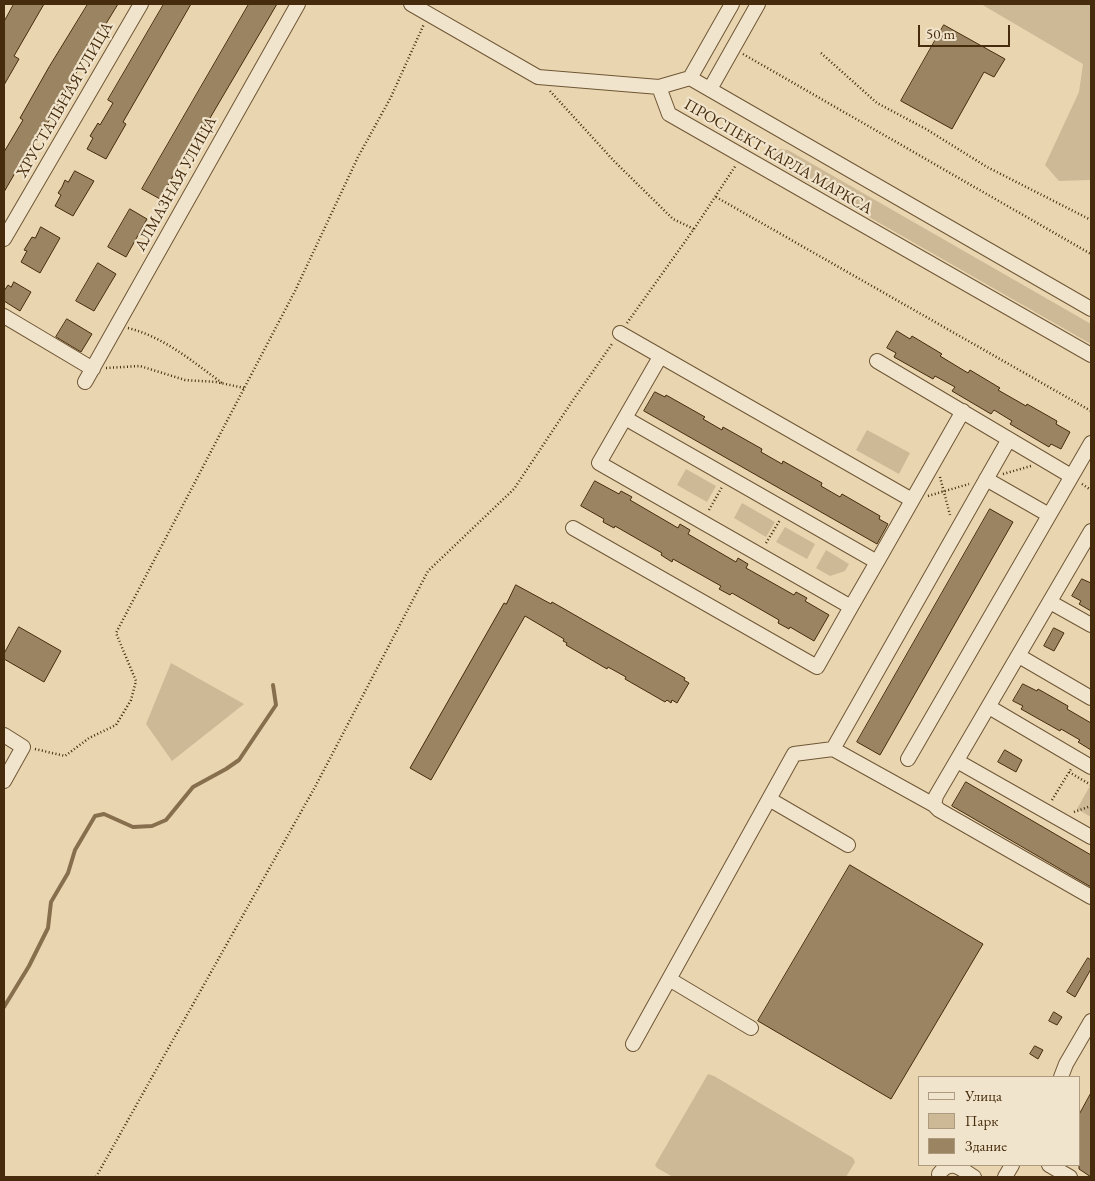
<!DOCTYPE html>
<html>
<head>
<meta charset="utf-8">
<style>
	body { margin:0 }
	#map { position:relative; width:1095px; height:1181px; overflow:hidden; background:#e9d6b1; font-family:"EB Garamond",serif }
	canvas { display:block }
	.frame { position:absolute; inset:0; border:5px solid #462c0c; pointer-events:none }
	.legend { position:absolute; left:918px; top:1076px; width:162px; height:90px; box-sizing:border-box; background:#f1e4cc; border:1px solid #ad9a7f; margin:0; padding:6px 9px; list-style:none; font-size:15px; color:#462c0c }
	.legend li { display:flex; align-items:center; gap:10px; height:25px }
	.legend b { width:25px; border:1px solid #ad9a7f }
	.scale { position:absolute; left:918px; top:25px; width:92px; height:22px; box-sizing:border-box; border:2px solid #462c0c; border-top:0; padding-left:6px; font-size:15px; line-height:18px; white-space:nowrap; color:#462c0c; -webkit-text-stroke:4px #f1e4cc; paint-order:stroke }
</style>
</head>
<body>
<div id="map">
<canvas width="1095" height="1181"></canvas>
<div class="frame"></div>
<ul class="legend">
<li><b style="height:6px;background:#f1e4cc"></b>Улица</li>
<li><b style="height:14px;background:#cdb995"></b>Парк</li>
<li><b style="height:14px;background:#9b8462"></b>Здание</li>
</ul>
<div class="scale">50 m</div>
</div>
<script>
const ctx = document.querySelector('canvas').getContext('2d');
ctx.lineJoin = 'round';
function fillPath(path, color) { ctx.fillStyle = color; ctx.fill(path, 'evenodd'); }
function strokePath(path, color, width, dash) { ctx.strokeStyle = color; ctx.lineWidth = width; ctx.lineCap = dash ? 'butt' : 'round'; ctx.setLineDash(dash || []); ctx.stroke(path); }
function write(font, color, halo, rows, align = 'center') {
  ctx.font = font + ' "EB Garamond",serif'; ctx.lineWidth = 4.5; ctx.setLineDash([]); ctx.textBaseline = 'middle'; ctx.strokeStyle = halo; ctx.fillStyle = color; for (const [text, x, y, turn = 0] of rows) {
    ctx.save(); ctx.translate(x, y); ctx.rotate((+turn || 0) * Math.PI / 180); ctx.textAlign = isNaN(turn) ? turn : align; if (halo) ctx.strokeText(text, 0, 0); ctx.fillText(text, 0, 0); ctx.restore();
  }
}
fillPath(new Path2D(`
	M981,4H1091V181L1089,180L1059,181L1045,165L1079,92L1083,64Z
	M780,149L788,150L1091,324V344L778,165L773,156Z
	M867,430L910,453L899,474L856,450Z
	M686,469L716,486L707,502L677,485Z
	M742,503L775,522L766,537L734,518Z
	M785,527L815,544L807,559L776,542Z
	M826,550L849,564L845,571L830,576L816,568Z
	M171,663L244,704L172,761L146,724Z
	M1091,784V817L1077,809Z
	M708,1074L714,1076L853,1158L855,1162L846,1177H673L657,1168L655,1165Z`), '#cdb995');
strokePath(new Path2D(`
	M4,1007L29,966L48,928L51,902L68,873L75,850L95,816L104,814L133,827L152,826L166,820L193,787L226,769L239,760L276,705L273,685`), '#876f4d', 4);
const building = new Path2D(`
	M14,4H44L14,56L19,59L4,85V22Z
	M88,4H118L104,27L103,26L43,131L40,130L4,192V152L23,120L20,118L49,67Z
	M164,4H191L123,122L126,124L106,159L87,149L93,138L90,136L98,123L100,125L113,103L108,100Z
	M249,4H277L193,147L191,145L160,199L142,189Z
	M944,25L1005,59L994,77L984,72L952,129L901,101Z
	M75,171L94,181L73,216L55,206L61,195L58,193L62,187L65,180L68,182Z
	M130,209L147,219L126,257L108,247Z
	M41,227L60,238L40,273L21,262L27,251L24,250L32,237L35,238Z
	M98,263L116,274L94,311L76,301Z
	M14,282L31,292L20,311L4,301V291L8,285L11,287Z
	M67,319L92,334L81,352L56,337Z
	M897,331L910,339L912,336L942,354L940,356L968,373L970,370L1000,388L998,390L1026,406L1027,404L1057,421L1056,424L1070,432L1061,449L1051,444L1049,447L1010,424L1012,421L994,410L991,414L952,391L955,387L935,376L933,379L894,357L896,353L887,348Z
	M655,392L665,397L666,395L705,417L703,419L722,430L723,427L762,449L761,452L782,464L783,461L822,483L821,486L840,497L842,494L880,516L879,519L888,524L877,544L644,411Z
	M595,481L619,494L621,491L632,497L630,500L678,528L680,524L690,530L688,534L736,562L738,558L748,564L746,568L794,595L796,592L807,598L805,601L829,615L814,641L790,627L789,629L778,623L779,620L732,593L730,595L719,589L721,586L673,559L672,562L661,555L662,553L615,526L614,528L603,522L604,519L581,506Z
	M990,509L1013,522L880,755L857,742Z
	M1082,579L1091,583V611L1079,604L1081,601L1072,596Z
	M516,585L551,604L552,602L685,678L684,680L689,683L677,703L672,700L671,703L667,700L665,702L625,679L626,677L608,667L607,669L566,645L567,643L563,641L564,639L525,616L431,780L410,768L504,603L506,604Z
	M19,627L61,651L44,682L4,659V654Z
	M1054,628L1064,633L1054,651L1044,646Z
	M1023,684L1037,691L1038,689L1068,706L1067,709L1091,723V750L1078,742L1080,740L1061,729L1060,731L1021,709L1023,706L1013,701Z
	M1005,750L1022,760L1016,772L998,762Z
	M966,782L1091,855V887L952,806Z
	M850,865L983,944L891,1099L758,1021Z
	M1088,958L1091,960V969L1075,997L1067,992Z
	M1054,1012L1062,1017L1057,1025L1049,1021Z
	M1035,1046L1043,1050L1038,1059L1030,1054Z
	M1091,1093V1177L1079,1169V1115Z`);
fillPath(building, '#9b8462');
strokePath(building, '#462c0c', 1);
const minor = new Path2D(`
	M411,4L538,77L659,87
	M690,78L732,4
	M710,89L758,4
	M4,239L141,4
	M1091,309L690,78L659,87L669,114L1091,355
	M4,316L93,369
	M620,333L912,500
	M660,357L599,463L851,607L877,562
	M877,361L1071,476
	M85,382L298,4
	M625,418L877,562L963,411
	M1009,439L833,749L934,805L939,810L1091,897
	M986,479L1049,515
	M573,528L817,667L851,607
	M1050,602L1091,625
	M1019,656L1091,698
	M989,707L1091,767
	M4,735L23,747L4,781
	M908,759L1091,443
	M957,761L1091,837
	M769,799L848,845
	M934,805L936,796L1091,531
	M669,979L751,1028
	M633,1044L794,754L833,749
	M1061,1077L1066,1064L1091,1021
	M1049,1165L1070,1177
	M939,1174C951,1158 961,1169 974,1177
	M1005,1177L1012,1165`);
strokePath(minor, '#6f5635', 16);
strokePath(new Path2D(`
	M821,53L877,103L926,129L987,167L1091,220
	M743,54L1091,254
	M550,91L614,161L673,219L694,229
	M716,197L1091,411
	M627,323L694,229L736,165
	M128,328C164,337 192,361 222,383
	M106,368L140,366L185,380L216,382L244,388
	M1003,474L1031,466
	M940,477L950,515
	M1082,484L1091,490
	M928,496L969,484
	M709,510L722,487
	M766,543L780,520
	M35,749L65,756L89,738L116,725L131,700L136,681L116,633L295,291L358,157L391,97L424,24
	M1069,772L1091,785
	M1052,800L1071,769
	M1074,812L1091,806
	M96,1177L315,787L428,571L514,489L571,403L612,344`), '#462c0c', 2.5, [1, 2.5]);
strokePath(minor, '#f1e4cc', 14);
write('16px', '#462c0c', '#f1e4cc', [
	["ХРУСТАЛЬНАЯ УЛИЦА",65,100,-60],
	["ПРОСПЕКТ КАРЛА МАРКСА",778,157,30],
	["АЛМАЗНАЯ УЛИЦА",176,184,-61]
]);
</script>
</body>
</html>
